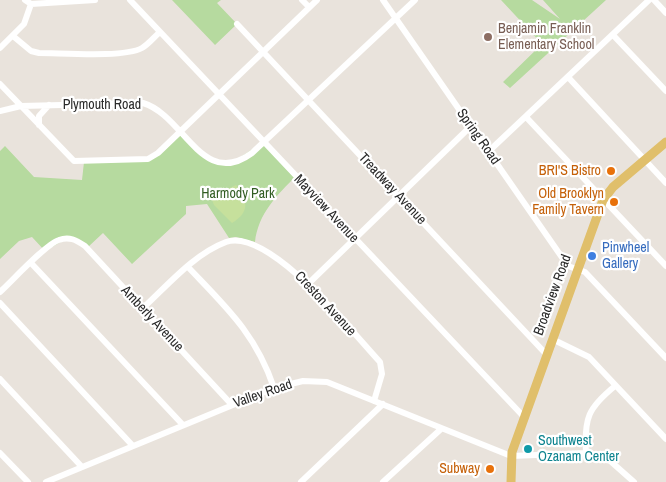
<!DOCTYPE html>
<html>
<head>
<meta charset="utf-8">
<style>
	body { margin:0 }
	canvas { display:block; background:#e9e3dc }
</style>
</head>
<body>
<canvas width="666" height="482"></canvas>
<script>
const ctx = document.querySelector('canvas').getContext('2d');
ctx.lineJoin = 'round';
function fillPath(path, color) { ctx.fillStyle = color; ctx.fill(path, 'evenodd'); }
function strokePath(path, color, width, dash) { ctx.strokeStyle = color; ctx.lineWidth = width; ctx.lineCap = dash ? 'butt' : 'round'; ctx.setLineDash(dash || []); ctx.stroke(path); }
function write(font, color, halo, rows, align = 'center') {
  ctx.font = font + ' "Archivo Narrow",sans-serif'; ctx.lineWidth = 4.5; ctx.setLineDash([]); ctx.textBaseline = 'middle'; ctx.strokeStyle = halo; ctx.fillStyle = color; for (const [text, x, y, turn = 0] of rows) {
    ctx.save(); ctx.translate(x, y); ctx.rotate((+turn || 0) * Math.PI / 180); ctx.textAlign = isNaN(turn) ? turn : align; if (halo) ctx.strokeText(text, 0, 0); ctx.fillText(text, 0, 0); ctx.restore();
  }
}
fillPath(new Path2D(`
	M172,0H221L217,3L237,24L215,45Z
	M501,0H532L560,19L543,0H606L510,88L503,82L542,44Z
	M180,131L206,157L232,163L264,141L296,176C277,195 258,214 255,242L236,237L229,238L207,204L186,206V214L132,264L103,233L87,248L68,238L45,251L32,237L19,241L0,259V151L5,146L34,177L82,180L84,162L148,159Z`), '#b6da9f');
fillPath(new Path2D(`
	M236,185C248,201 250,212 232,223L214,205L212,200L215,195Z`), '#c6e09c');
strokePath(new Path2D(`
	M25,0L31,4L95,0
	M130,0L524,417
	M302,0L309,7
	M383,0L568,266L585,272L666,358
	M654,0L666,13
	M237,24L546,354
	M613,35L666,91
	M13,36L31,51L39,53C62,53 124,58 142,48C149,44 154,37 160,32
	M0,48L24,24L31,4
	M568,77L666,183
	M0,84L74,161L148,159L158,153L317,0
	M0,111L21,106L143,103C184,115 202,190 252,153L415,0
	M526,117L666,266
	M39,125V116L49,105
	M488,152L649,0
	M31,263L183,425
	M188,267C226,307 256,334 274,388
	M307,285L470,127
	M0,292C12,281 46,244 59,240C69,236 76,240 85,246L232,405
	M0,303L133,446
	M143,308C168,285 194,254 226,242C269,227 353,333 380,362L382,374L374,401
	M552,339L589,357L666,439
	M0,379L82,467
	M0,453L28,482
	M586,453C584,418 588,408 615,386
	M46,482L274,388L303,381L327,382L511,456L586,453L608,459L634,482
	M301,482L383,404
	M383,482L441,429`), '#fff', 6);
strokePath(new Path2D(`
	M511,482L512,452L603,200L613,187L666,142`), '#e0bf6b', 9);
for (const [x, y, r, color] of [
	[488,37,5,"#8d6e63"],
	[611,171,5,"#e8710a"],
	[614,202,5,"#e8710a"],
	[592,256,5,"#3f7fe0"],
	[528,449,5,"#0f9aa8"],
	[490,469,5,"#e8710a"]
]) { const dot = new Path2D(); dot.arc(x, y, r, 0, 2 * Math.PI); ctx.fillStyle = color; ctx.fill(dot); strokePath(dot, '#fff', 2); }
write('14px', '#785e54', '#fff', [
	["Benjamin Franklin",498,29],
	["Elementary School",498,45]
], 'left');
write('14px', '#292929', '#fff', [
	["Plymouth Road",102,105],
	["Spring Road",478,137,55],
	["Treadway Avenue",392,189,47],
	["Mayview Avenue",326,209,47],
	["Broadview Road",553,295,-70],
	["Creston Avenue",325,304,47],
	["Amberly Avenue",152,319,47],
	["Valley Road",263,394,-19]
]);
write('14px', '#c56008', '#fff', [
	["BRI'S Bistro",601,171],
	["Old Brooklyn",604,194],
	["Family Tavern",604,210],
	["Subway",480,469]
], 'right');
write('14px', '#315d22', '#fff', [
	["Harmody Park",238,194]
]);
write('14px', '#366cbe', '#fff', [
	["Pinwheel",602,248],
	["Gallery",602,264]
], 'left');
write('14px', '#0d838f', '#fff', [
	["Southwest",538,441],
	["Ozanam Center",538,457]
], 'left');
</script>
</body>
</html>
